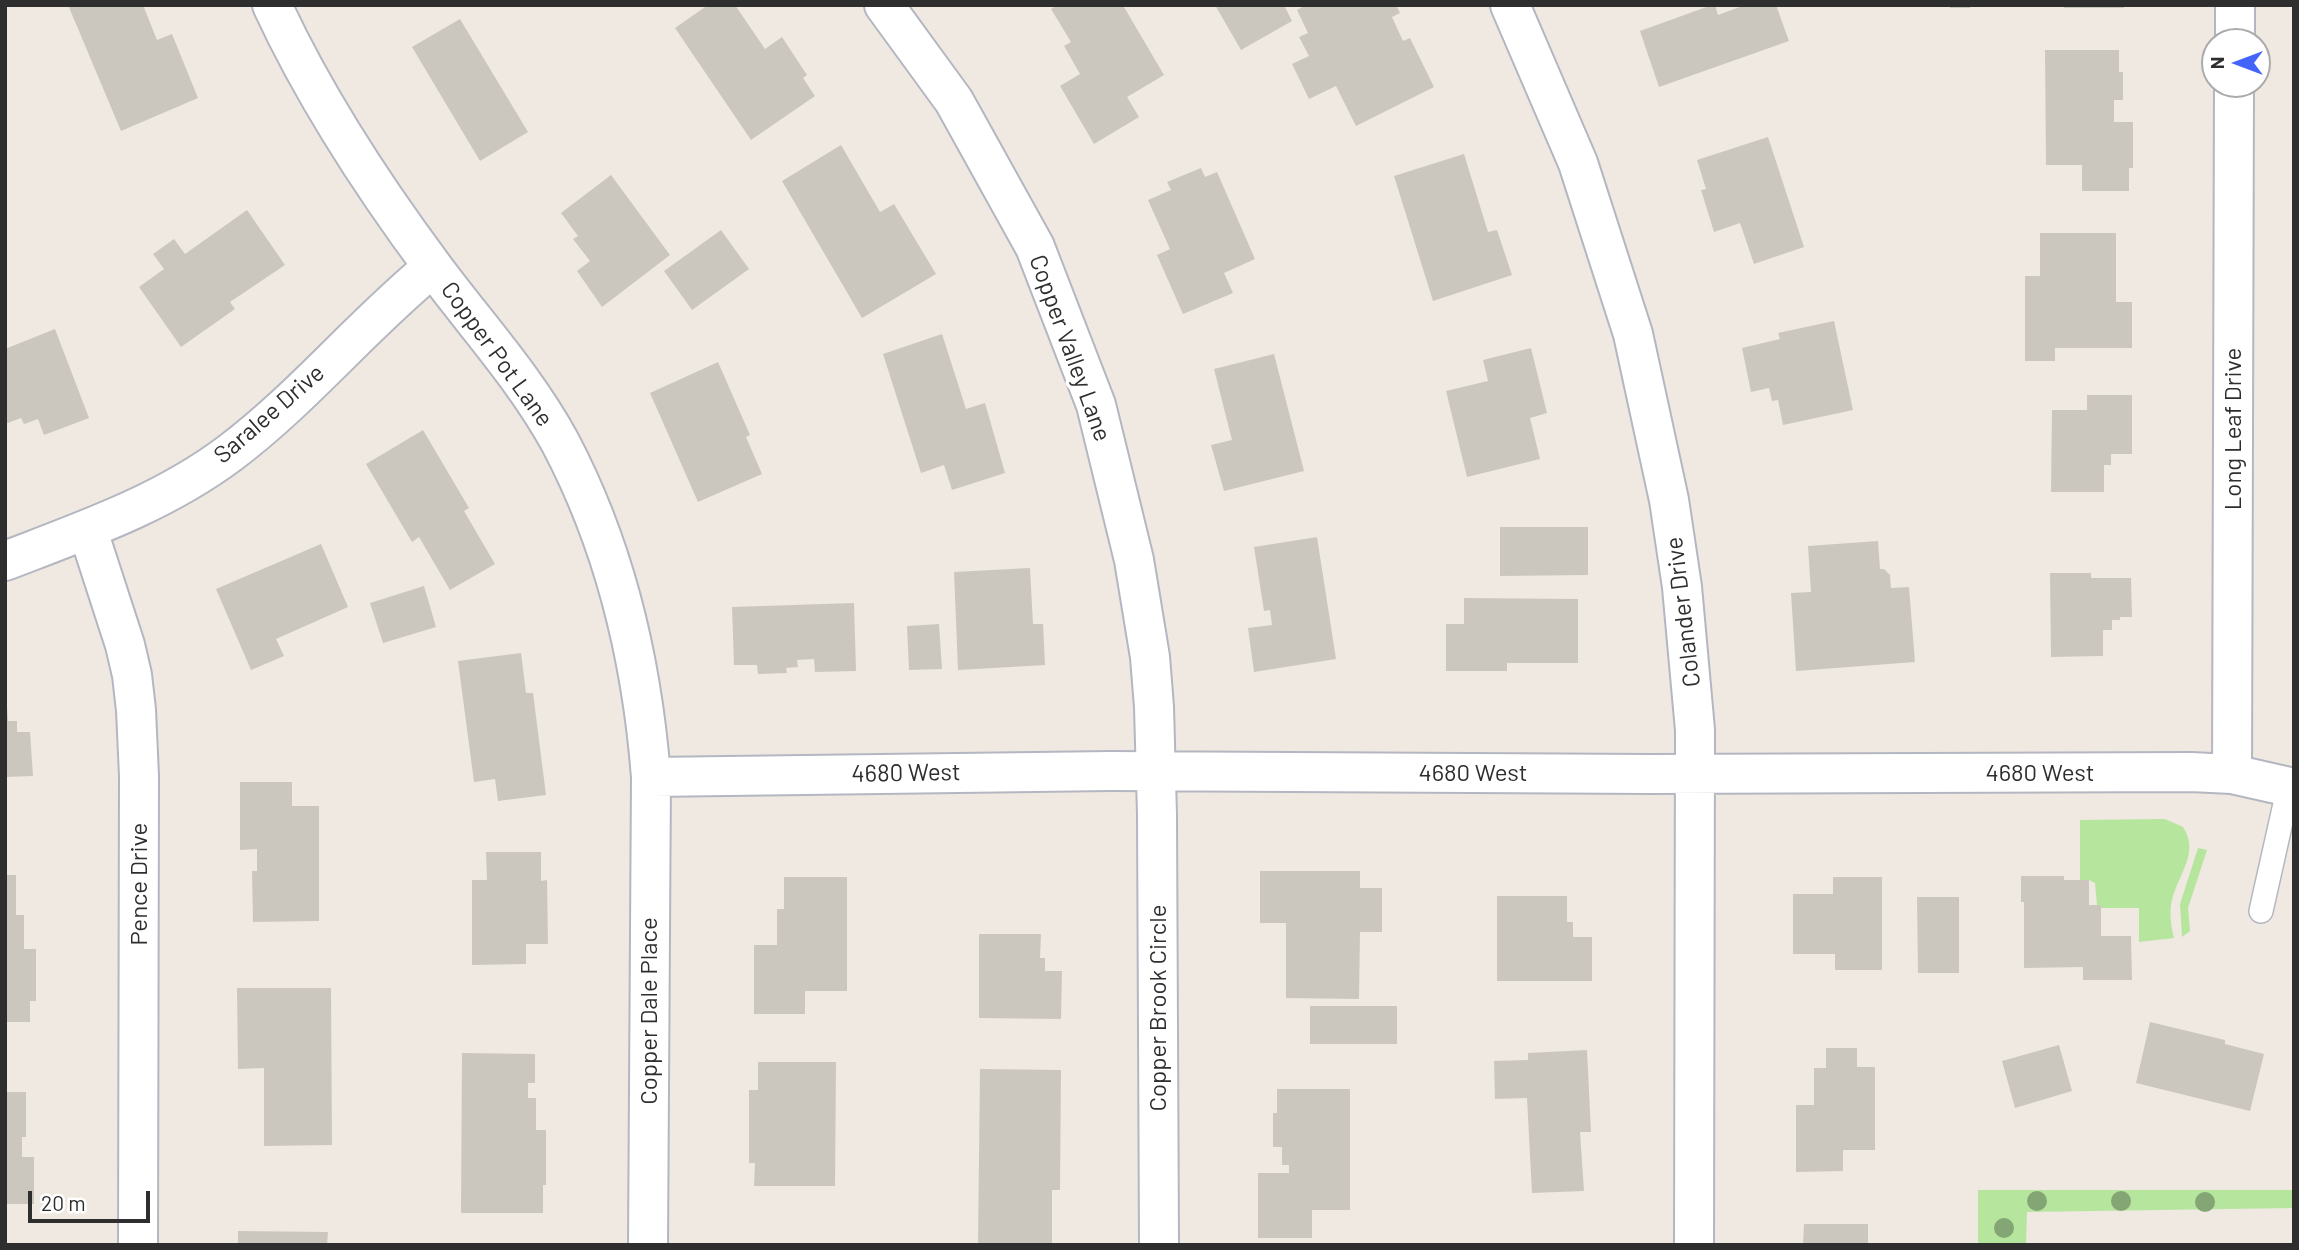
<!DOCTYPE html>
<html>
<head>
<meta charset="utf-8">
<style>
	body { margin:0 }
	#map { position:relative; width:2299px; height:1250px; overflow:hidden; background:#efe9e1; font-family:Barlow,sans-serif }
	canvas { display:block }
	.frame { position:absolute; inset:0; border:7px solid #2e2e2e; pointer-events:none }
	.north { position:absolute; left:2201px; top:28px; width:70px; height:70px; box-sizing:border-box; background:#fff; border:2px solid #ababab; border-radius:50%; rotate:270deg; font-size:19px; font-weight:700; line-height:28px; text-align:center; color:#2e2e2e }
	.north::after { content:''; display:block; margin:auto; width:24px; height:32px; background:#4264fb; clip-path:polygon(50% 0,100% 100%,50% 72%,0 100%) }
	.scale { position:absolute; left:28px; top:1191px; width:122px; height:32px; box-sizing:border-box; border:4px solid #2e2e2e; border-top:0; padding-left:9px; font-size:21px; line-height:24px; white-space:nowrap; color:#2e2e2e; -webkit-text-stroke:5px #fff; paint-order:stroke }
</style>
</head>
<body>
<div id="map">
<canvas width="2299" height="1250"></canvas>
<div class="frame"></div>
<div class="north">N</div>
<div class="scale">20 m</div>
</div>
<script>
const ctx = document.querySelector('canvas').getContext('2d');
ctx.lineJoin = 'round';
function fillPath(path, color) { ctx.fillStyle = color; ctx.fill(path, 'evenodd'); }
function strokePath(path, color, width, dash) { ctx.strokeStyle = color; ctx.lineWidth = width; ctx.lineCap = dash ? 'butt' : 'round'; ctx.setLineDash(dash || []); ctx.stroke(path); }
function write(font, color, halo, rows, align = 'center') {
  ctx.font = font + ' Barlow,sans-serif'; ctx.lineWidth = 7; ctx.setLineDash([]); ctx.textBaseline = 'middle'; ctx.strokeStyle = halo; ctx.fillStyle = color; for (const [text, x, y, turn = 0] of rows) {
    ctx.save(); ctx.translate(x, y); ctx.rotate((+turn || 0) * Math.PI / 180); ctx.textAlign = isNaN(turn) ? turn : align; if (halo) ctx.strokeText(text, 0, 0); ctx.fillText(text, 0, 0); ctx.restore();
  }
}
fillPath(new Path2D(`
	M2165,819L2183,827C2200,852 2178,875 2172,900C2169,912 2171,926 2174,938L2139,942V908H2101V905H2097L2095,883L2089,880H2080V820Z
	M2198,848L2207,850L2188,908L2190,931L2182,937L2180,904Z
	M1978,1190H2294V1208L2027,1212L2026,1245H1978Z`), '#b6e59e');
fillPath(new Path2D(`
	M68,5H143L157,40L172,34L198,98L121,131Z
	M708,5H735L765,49L782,37L807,75L803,78L815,96L751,140L675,28Z
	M1058,5H1127L1124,7L1164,75L1127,97L1139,117L1094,144L1060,86L1080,74L1064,46L1071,42L1051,9Z
	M1215,5H1284L1292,21L1241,50Z
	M1306,5H1396L1400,13L1392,17L1403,41L1410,38L1434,87L1356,126L1336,86L1309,99L1292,64L1309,56L1299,37L1308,33L1297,10Z
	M1712,5H1715L1718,15L1745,5H1776L1789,41L1659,87L1640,31Z
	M1950,5H1970V8H1950Z
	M2064,5H2124V8H2064Z
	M460,19L528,132L480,161L412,47Z
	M2045,50H2119V72H2123V100H2114V122H2133V168H2129V191H2082V165H2046Z
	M1768,137L1804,247L1754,264L1740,223L1714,232L1701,190L1706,189L1697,160Z
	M841,145L880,212L894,204L936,274L862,318L782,181Z
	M1464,154L1488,232L1497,230L1512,275L1433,301L1394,176Z
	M1201,168L1205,177L1217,172L1255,259L1224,273L1233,293L1183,314L1157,255L1170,249L1148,200L1171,190L1167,182Z
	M611,175L670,255L602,307L577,271L590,261L573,239L578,236L561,213Z
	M247,210L285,265L230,302L235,309L181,347L139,287L164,269L153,254L174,239L185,254Z
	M721,230L749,269L692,310L664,271Z
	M2040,233H2116V302H2132V348H2055V361H2025V276H2040Z
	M1834,321L1853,410L1783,425L1778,400L1772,401L1769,388L1751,392L1742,348L1780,339L1778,333Z
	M55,329L89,418L44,435L38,419L24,424L21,418L5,424V349Z
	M942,334L966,409L985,403L1005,473L952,490L944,465L921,473L883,354Z
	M1531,348L1547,413L1530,418L1540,459L1467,477L1446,391L1488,381L1483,360Z
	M1274,354L1304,471L1224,491L1211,445L1232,440L1214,369Z
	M718,362L750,435L746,437L762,474L698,502L650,393Z
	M2087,395H2132V454H2111V465H2104V492H2051L2052,410H2087Z
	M423,430L469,508L464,511L495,564L450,590L419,537L412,542L366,464Z
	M1500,527H1588V575L1500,576Z
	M1317,537L1336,659L1254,672L1248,628L1272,625L1270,610L1264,611L1254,547Z
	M1878,541L1880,569H1884L1890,575L1891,588L1909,587L1915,662L1796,671L1791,593L1811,592L1808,546Z
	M321,544L348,607L276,639L284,656L251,670L216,589Z
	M1030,568L1033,624H1043L1045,665L958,670L954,572Z
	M2050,573H2091V578H2131L2132,617H2120V620H2112V630H2103V656L2051,657Z
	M424,586L436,627L383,643L370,603Z
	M1464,598L1578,599V663H1507V671H1446V624H1464Z
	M854,603L856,671L815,672L814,659L797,660L798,667L786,668L787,673L758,674L757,665H734L732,607Z
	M939,624L942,669L909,670L907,626Z
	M521,653L526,693H533L546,795L498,801L495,779L474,782L458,661Z
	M7,706L8,721H17V732H30L33,776L5,777V707Z
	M240,782H292V806H319V921L253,922L252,871H257V849L240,850Z
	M486,852H541V881L547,880L548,944H526V964L472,965V880H487Z
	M1260,871H1360V888H1382V932H1360L1359,999L1286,998V923H1260Z
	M5,875H16V915H24V949H36V1001H30V1022H5Z
	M2021,876H2064V880H2089V905H2101V936H2131L2132,980H2083V967L2024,968V902H2021Z
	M784,877H847V991H805V1014H754V945H777V909H784Z
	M1833,877H1882V970H1835V954H1793V894H1833Z
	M1497,896H1567V922H1573V937H1592V981H1497Z
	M1917,897H1959V973H1918Z
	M979,934H1041L1040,958H1045V971H1062L1061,1019L979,1018Z
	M237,988H331L332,1145L264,1146V1068L238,1069Z
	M1310,1006H1397V1044H1310Z
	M2150,1022L2225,1040V1044L2264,1054L2250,1111L2136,1083Z
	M2059,1045L2072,1091L2015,1108L2002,1061Z
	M1826,1048H1857V1067H1875V1150H1843V1171L1796,1172V1105H1814V1068H1826Z
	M1587,1050L1591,1132H1580L1584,1191L1532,1193L1527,1098L1495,1099L1494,1061L1528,1060V1053Z
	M462,1053L535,1054V1083H528V1098H536V1130H546V1185H543V1213H461Z
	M758,1062H836L835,1186H754L755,1163H749V1090H758Z
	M980,1069L1061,1070L1060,1190H1052V1244L978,1243Z
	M1277,1089H1350V1210H1312V1238H1258V1173H1289V1165H1282V1147H1273V1113H1277Z
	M5,1092H26V1137H22V1157H34V1204H5Z
	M1804,1224H1868V1245H1803Z
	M238,1231L328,1232L327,1245H238Z`), '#cbc7bf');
const lane = new Path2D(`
	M2261,911L2289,786`);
const street = new Path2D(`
	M272,5C315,98 372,185 433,267C476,325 525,378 560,442C615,546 642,661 651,777L648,1245
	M884,5L954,101L1035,247L1096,405L1134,560L1150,657L1154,707L1157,815L1159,1245
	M1510,5L1578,163L1633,334L1669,500L1682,587L1695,730L1694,1245
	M2235,42V5
	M88,531L125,645L132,675L136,710L139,776L138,1245
	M5,561C83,531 162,504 230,453C303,398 362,325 433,267
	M2232,774L2234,84
	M651,777L1111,771L1650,774L2191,772L2232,774L2294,788`);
strokePath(lane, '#b4b7c1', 26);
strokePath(street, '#b4b7c1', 42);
strokePath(lane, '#fff', 23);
strokePath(street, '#fff', 38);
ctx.fillStyle = '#84a574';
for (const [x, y] of [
	[2037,1201],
	[2121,1201],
	[2205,1202],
	[2004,1228]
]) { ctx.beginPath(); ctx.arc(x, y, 10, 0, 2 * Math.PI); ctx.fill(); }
write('24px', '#2e2e2e', '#fff', [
	["Copper Valley Lane",1070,348,70],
	["Copper Pot Lane",497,354,54],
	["Saralee Drive",269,414,-41],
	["Long Leaf Drive",2233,429,-90],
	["Colander Drive",1683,612,-97],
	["4680 West",906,773,-1],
	["4680 West",1473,773],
	["4680 West",2040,773],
	["Pence Drive",139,884,-90],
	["Copper Brook Circle",1158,1008,-90],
	["Copper Dale Place",649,1011,-90]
]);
</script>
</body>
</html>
